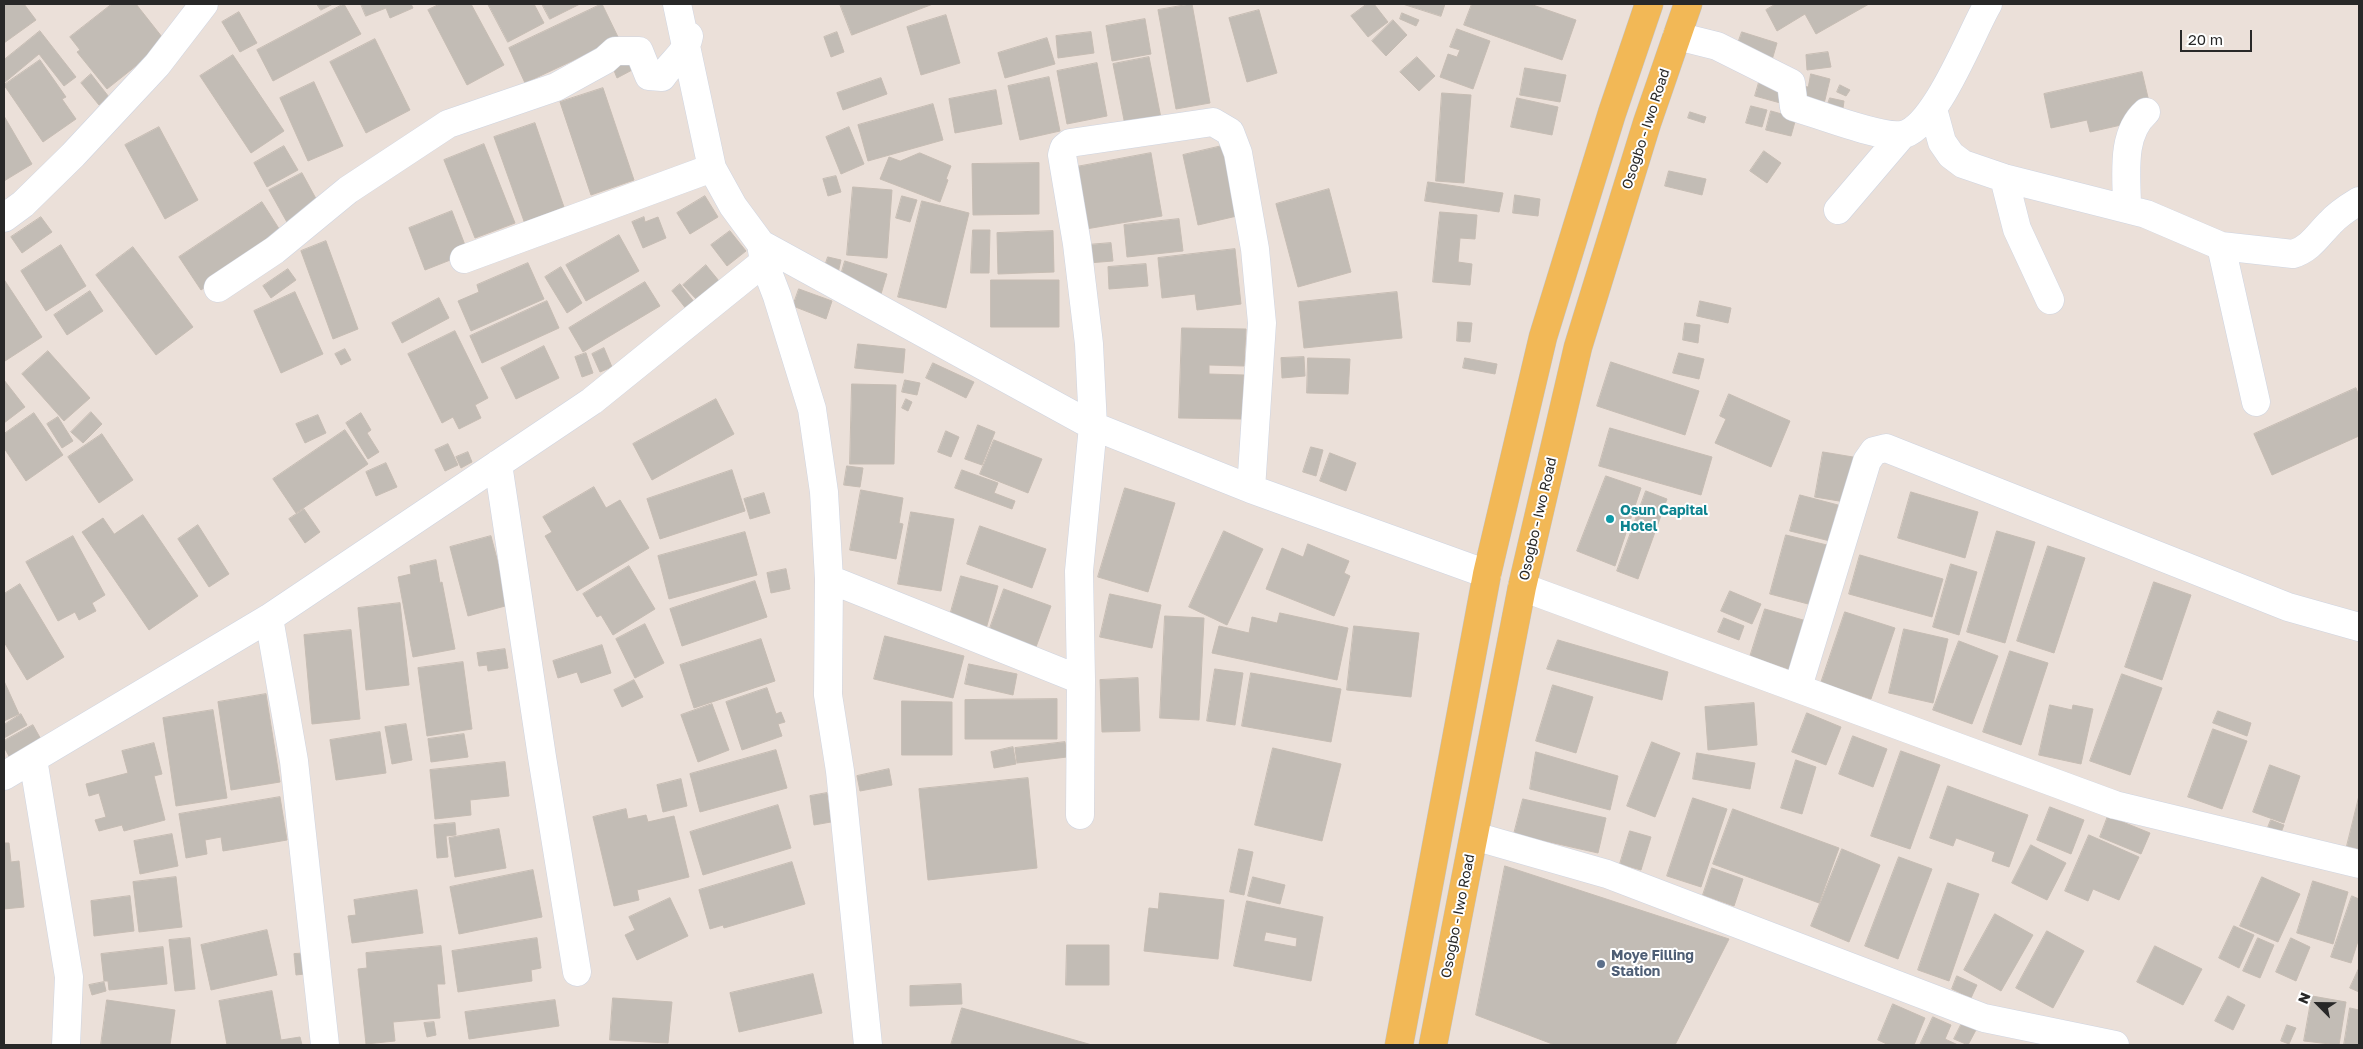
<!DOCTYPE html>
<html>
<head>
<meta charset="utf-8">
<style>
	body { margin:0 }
	#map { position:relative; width:2363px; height:1049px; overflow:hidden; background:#ebe0d9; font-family:"Golos Text",sans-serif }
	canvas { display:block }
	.frame { position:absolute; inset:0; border:5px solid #282828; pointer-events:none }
	.north { position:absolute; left:2293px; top:979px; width:50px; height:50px; -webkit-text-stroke:4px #fff; paint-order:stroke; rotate:293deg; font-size:14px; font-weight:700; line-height:20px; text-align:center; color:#282828 }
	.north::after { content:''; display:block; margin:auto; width:18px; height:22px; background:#282828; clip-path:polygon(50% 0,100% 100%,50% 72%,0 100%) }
	.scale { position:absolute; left:2180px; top:30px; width:72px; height:22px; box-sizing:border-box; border:2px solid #282828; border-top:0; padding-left:6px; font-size:15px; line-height:18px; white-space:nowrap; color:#282828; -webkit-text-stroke:4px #fff; paint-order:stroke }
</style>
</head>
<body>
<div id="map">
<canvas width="2363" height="1049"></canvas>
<div class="frame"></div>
<div class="north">N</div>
<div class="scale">20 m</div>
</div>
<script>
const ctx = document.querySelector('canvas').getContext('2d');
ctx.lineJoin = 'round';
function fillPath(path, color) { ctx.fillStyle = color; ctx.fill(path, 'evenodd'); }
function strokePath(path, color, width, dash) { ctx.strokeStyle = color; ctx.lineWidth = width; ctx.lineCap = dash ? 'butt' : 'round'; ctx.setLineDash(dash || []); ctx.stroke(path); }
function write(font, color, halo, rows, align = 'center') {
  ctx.font = font + ' "Golos Text",sans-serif'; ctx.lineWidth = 4; ctx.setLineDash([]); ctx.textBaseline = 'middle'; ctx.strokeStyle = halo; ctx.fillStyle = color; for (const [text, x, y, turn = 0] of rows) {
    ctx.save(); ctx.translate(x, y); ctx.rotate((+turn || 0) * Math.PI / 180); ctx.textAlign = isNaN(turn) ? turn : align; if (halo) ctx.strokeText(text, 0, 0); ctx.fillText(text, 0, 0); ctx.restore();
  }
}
const building = new Path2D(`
	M4,4H24L36,20L4,43Z
	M112,4H136L166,42L107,89L77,52L80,50L70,37Z
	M317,4H333L321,10Z
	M344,4L361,34L273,81L257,50Z
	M361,4H411L413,8L390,18L386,8L366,16Z
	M440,4H471L504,65L467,85L428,10Z
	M488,4H534L544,23L508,42Z
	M542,4H580L550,19Z
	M602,4L619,39L525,83L509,48Z
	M840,4H933L852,35Z
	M1192,4L1210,103L1176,109L1158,10Z
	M1367,4H1374L1388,22L1368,37L1351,16Z
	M1403,4H1445L1441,16Z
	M1472,4H1530L1576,20L1562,60L1464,25Z
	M1776,4H1869L1816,34L1805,14L1777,31L1766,10Z
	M1259,10L1277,73L1247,82L1229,18Z
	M239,12L257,43L240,52L222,22Z
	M1402,13L1419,20L1416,26L1400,19Z
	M946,15L960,63L921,75L907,27Z
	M1145,19L1151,54L1112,61L1106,26Z
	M1393,20L1407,35L1386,56L1372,41Z
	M1457,29L1490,41L1473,89L1440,77L1448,54L1457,57L1460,50L1450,47Z
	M40,31L76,77L64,86L39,54L4,83V60Z
	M837,32L844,52L831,57L824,37Z
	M1091,32L1094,53L1058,58L1056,36Z
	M1742,32L1777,43L1772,60L1736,49Z
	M1047,38L1055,64L1005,78L998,53Z
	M375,39L410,110L366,133L330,62Z
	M1828,52L1831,67L1807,70L1806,55Z
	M233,55L284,131L251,153L200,76Z
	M1149,57L1161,118L1125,125L1113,64Z
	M1417,57L1435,76L1419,91L1400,72Z
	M40,60L66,97L62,99L76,119L43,142L4,85Z
	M630,60L634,69L617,78L613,68Z
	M1097,63L1107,116L1067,124L1057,71Z
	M1525,68L1566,75L1560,102L1520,95Z
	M2142,72L2150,106L2127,111L2130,123L2090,132L2087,120L2051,128L2044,94Z
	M91,74L109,97L99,105L81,83Z
	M1811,74L1830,79L1823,108L1797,101L1801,86L1808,87Z
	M1049,77L1060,131L1020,140L1008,86Z
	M881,78L887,94L843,110L837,93Z
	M1760,79L1788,87L1784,104L1755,96Z
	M314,82L343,146L308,161L280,98Z
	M1840,85L1850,90L1846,96L1837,92Z
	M603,88L634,180L591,195L560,102Z
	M996,90L1002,124L955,133L949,99Z
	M1442,93L1471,95L1464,183L1436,181Z
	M1517,98L1558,107L1552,135L1511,127Z
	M1830,98L1844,101L1843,108L1828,104Z
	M933,104L943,140L868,161L858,125Z
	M1751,106L1767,110L1762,127L1746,123Z
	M1771,111L1796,118L1791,136L1766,130Z
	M1690,112L1706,117L1704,123L1688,118Z
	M4,116L32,164L4,181Z
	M535,123L565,210L525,224L494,137Z
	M159,127L198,200L165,219L125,145Z
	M849,127L864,164L841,174L826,137Z
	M484,144L515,223L475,238L444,160Z
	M284,146L298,170L267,187L254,163Z
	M1222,146L1237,216L1198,225L1183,155Z
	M1764,151L1781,163L1767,183L1750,171Z
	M920,153L951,166L946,179L948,180L940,202L880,179L889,157L900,161Z
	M1151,153L1162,216L1086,229L1076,167Z
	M1039,163V214L973,215L972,164Z
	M1669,171L1706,179L1702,195L1665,186Z
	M302,173L320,206L288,224L269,190Z
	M836,176L841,192L828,196L823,179Z
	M1428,182L1503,193L1499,212L1425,201Z
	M853,187L892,190L887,258L847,255Z
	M1329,189L1351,272L1298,287L1276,204Z
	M1515,195L1540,199L1538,216L1513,213Z
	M705,196L718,217L690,234L677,213Z
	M902,196L917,200L910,222L896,218Z
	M922,201L969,213L946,308L898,297Z
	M262,202L283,235L201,290L179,257Z
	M452,211L468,253L425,270L409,228Z
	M1440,212L1477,215L1475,239L1460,238L1458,262L1472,264L1470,285L1433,282Z
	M41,217L52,232L22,253L11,237Z
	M644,217L645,222L658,217L666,238L643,248L632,222Z
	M1179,219L1183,251L1127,257L1124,225Z
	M973,230H990L989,273H971Z
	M730,231L746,251L727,266L711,245Z
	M1053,231L1054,272L998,274L997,233Z
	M619,235L639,271L586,301L566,265Z
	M326,241L358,329L333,339L301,251Z
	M1111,243L1113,261L1088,263L1087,245Z
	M61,245L86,286L46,311L21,271Z
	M133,247L193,327L156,355L96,275Z
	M1235,249L1241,304L1197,310L1195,294L1162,298L1158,258Z
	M828,257L841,260L838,273L824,269Z
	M845,261L887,274L881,294L839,282Z
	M528,263L544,299L471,331L458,301L479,292L477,285Z
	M1146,264L1148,286L1109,289L1108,267Z
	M706,265L719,281L697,300L683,285Z
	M561,267L582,303L567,313L545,277Z
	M288,269L296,280L271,298L263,286Z
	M991,280H1059V327H991Z
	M5,281L42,337L5,361L4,282Z
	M645,282L660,306L583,352L569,328Z
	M680,284L695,303L687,310L672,291Z
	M799,289L832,301L826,319L793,306Z
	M90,291L103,311L67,335L54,315Z
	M295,292L323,354L281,373L254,311Z
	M1397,292L1402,338L1304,348L1299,302Z
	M439,298L449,318L402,343L392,323Z
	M547,301L559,328L482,363L470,336Z
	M1700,301L1731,308L1728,323L1697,316Z
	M1458,322L1472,323L1470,342L1457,341Z
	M1685,323L1700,325L1698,343L1683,340Z
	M1182,328L1246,329L1244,366L1209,365V374L1244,375L1242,419L1179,418Z
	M455,331L488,398L475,405L481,418L459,429L453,417L442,423L408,354Z
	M858,344L905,349L903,373L855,368Z
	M544,346L559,378L516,399L501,368Z
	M604,348L612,367L600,372L592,354Z
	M345,349L351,360L341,365L335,354Z
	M48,351L90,398L64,421L22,374Z
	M586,353L593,373L582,377L575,357Z
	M1679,353L1704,359L1699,379L1673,373Z
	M1304,357L1305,376L1282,378L1281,358Z
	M1308,358L1350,359L1348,394L1307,393Z
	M1465,358L1497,364L1495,374L1463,368Z
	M1611,362L1699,391L1685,435L1597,406Z
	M933,363L974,382L966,398L926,378Z
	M4,380L25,407L4,423Z
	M905,380L920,383L917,395L902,392Z
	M852,384L896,385L894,464H850Z
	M2356,388L2359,396V436L2272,475L2254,434Z
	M1729,394L1790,421L1771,467L1715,443L1726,419L1720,416Z
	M716,399L734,434L652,480L633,444Z
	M906,399L912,402L908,411L902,408Z
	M91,412L102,424L83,443L71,432Z
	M34,413L63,455L26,481L4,448V434Z
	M361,413L371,430L367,433L379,452L368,459L346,423Z
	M318,415L326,433L305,443L296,424Z
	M58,417L73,441L62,448L47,424Z
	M978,425L995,432L982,465L965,459Z
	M1610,428L1712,457L1701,495L1599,466Z
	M345,430L368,464L296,513L273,479Z
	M946,431L959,437L951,457L938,452Z
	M102,434L133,480L99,503L68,457Z
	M994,440L1042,459L1028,493L980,474Z
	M448,444L458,465L445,471L435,450Z
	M1311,447L1323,450L1316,476L1303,472Z
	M468,452L472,462L461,468L456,457Z
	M1823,452L1859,458L1851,503L1815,497Z
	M1330,453L1356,463L1346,491L1320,481Z
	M386,463L397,487L376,496L366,472Z
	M847,466L863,468L860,487L844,485Z
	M732,470L745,511L660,539L647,499Z
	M962,470L998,483L994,493L1015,501L1012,509L955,488Z
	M1606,476L1641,488L1615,566L1577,551Z
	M594,487L606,508L620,500L649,548L577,591L545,536L552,532L543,517Z
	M1125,488L1175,503L1148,592L1098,577Z
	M861,490L903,498L899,523L903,524L896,559L850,550Z
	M1646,491L1667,499L1638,579L1617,571Z
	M1911,492L1978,512L1965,558L1898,538Z
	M764,493L770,513L750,519L744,499Z
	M1800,495L1838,505L1834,519L1840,521L1834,542L1790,531Z
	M304,509L320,532L305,543L289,519Z
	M911,512L954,519L941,591L898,584Z
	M143,515L198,596L149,630L82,532L103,518L114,534Z
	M198,525L229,574L209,587L178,539Z
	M980,526L1046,549L1032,588L967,564Z
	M1224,531L1263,549L1227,625L1189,607Z
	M1997,531L2035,542L2005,643L1967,632Z
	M745,532L757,575L669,599L658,556Z
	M1786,535L1827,545L1812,605L1770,594Z
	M73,536L105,595L92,603L96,611L79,620L75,612L58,621L26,562Z
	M491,536L509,605L468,616L450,547Z
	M1308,544L1349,561L1344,573L1350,576L1334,616L1266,589L1282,548L1303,557Z
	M2048,546L2085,558L2054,653L2017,641Z
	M1860,555L1943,579L1932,617L1849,594Z
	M436,560L440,583L442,582L455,649L413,657L398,577L411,574L410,566Z
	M1951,564L1977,572L1959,635L1933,627Z
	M629,566L655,609L613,635L601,615L597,617L583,594Z
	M786,569L790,589L771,593L767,573Z
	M961,576L998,586L986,629L949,619Z
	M755,581L767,617L682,646L670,609Z
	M2154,582L2191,595L2162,680L2125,667Z
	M20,584L64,657L27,680L4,642V594Z
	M1004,589L1051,606L1036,647L989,631Z
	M1730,591L1761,604L1752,624L1721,611Z
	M1110,594L1161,605L1152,648L1100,637Z
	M400,603L409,685L366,690L358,608Z
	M1765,609L1810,622L1795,671L1750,657Z
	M1845,612L1895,628L1871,699L1821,683Z
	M1280,613L1348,628L1337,680L1212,653L1219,626L1249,633L1252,617L1277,623Z
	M1165,616L1204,618L1199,720L1160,718Z
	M1724,618L1744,626L1739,640L1718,632Z
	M645,624L664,663L635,678L616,639Z
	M1354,626L1419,633L1411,697L1347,690Z
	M1904,629L1948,639L1933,703L1889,693Z
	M351,630L360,719L312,724L304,635Z
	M885,636L964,656L953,698L874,679Z
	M761,639L775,681L694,708L680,665Z
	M1558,640L1668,672L1662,700L1547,669Z
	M1959,641L1998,656L1972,724L1933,710Z
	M602,645L611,673L581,683L577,672L558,678L553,661Z
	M505,649L508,668L488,671L487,665L479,666L477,653Z
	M2010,651L2048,663L2021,745L1983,732Z
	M463,662L472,729L427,736L418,668Z
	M969,664L1017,674L1013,695L965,684Z
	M1215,669L1243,673L1235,725L1207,721Z
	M1251,673L1341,689L1331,742L1242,726Z
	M2122,674L2162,688L2130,775L2090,761Z
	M1138,678L1140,731L1102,732L1100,680Z
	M634,680L643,697L622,707L614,690Z
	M4,681L19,714L4,721Z
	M1553,685L1593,697L1576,753L1536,741Z
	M767,688L776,714L781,712L785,722L778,724L782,736L742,750L726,702Z
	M266,694L280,782L231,790L218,702Z
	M1057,699V739H965V700Z
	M902,701L952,702V755H902Z
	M1754,703L1757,745L1708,750L1705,707Z
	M712,704L729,750L698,762L681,715Z
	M2050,705L2072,710L2073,705L2093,709L2081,764L2039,755Z
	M213,710L227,798L176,806L163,718Z
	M2218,711L2251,723L2247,736L2213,723Z
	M1807,713L1841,727L1826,765L1792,752Z
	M21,714L27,725L4,738V725Z
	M406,724L412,760L392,764L385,727Z
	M33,725L43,743L11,760L4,747V741Z
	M2213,729L2247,741L2222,809L2188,797Z
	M380,732L386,773L336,780L330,740Z
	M464,734L468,757L431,762L428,739Z
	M1853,736L1887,749L1873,787L1839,774Z
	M1065,742L1067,757L1017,763L1015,748Z
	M1652,742L1680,753L1655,817L1627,806Z
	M154,743L162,774L154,776L165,820L124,831L122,825L99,831L95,820L106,817L99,793L89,796L86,784L128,773L122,751Z
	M1013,747L1016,764L994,768L991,752Z
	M1273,748L1341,764L1322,841L1255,825Z
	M776,750L787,788L700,812L690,774Z
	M1901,751L1940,765L1910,849L1871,836Z
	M1536,752L1618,776L1610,810L1530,789Z
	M1697,753L1755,763L1750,789L1693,779Z
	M1796,760L1816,767L1802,814L1781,808Z
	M505,762L509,796L470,800L471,815L435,819L430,770Z
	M2270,765L2300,776L2284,823L2253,812Z
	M889,769L892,785L860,791L857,776Z
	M1028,778L1037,868L928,880L919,789Z
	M681,779L687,806L663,812L657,785Z
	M1948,786L2028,815L2009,867L1992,861L1995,852L1956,838L1953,846L1930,838Z
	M827,793L831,822L814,825L810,796Z
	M2359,796V849L2347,846Z
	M280,797L287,840L223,851L221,837L205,840L207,854L186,858L179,814Z
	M1693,798L1727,809L1701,887L1667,876Z
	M1523,799L1606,818L1598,853L1514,834Z
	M778,805L791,848L703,875L690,832Z
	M2050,807L2084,820L2071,854L2037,840Z
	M626,809L628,819L646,815L648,822L674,816L689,877L637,890L639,900L614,906L593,817Z
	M1733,809L1839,848L1819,903L1713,864Z
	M2108,816L2150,833L2141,854L2100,837Z
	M2271,820L2284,825L2280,835L2267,830Z
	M455,823L456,835L446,836L448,857L437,858L434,825Z
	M499,829L506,868L455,877L449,838Z
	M1630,831L1651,837L1641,870L1620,864Z
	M172,834L178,866L140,874L134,841Z
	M2089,835L2139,857L2119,900L2093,889L2088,901L2065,891Z
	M4,843H9L11,862L19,861L24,907L4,909Z
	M2031,845L2066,863L2047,900L2012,883Z
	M1239,849L1253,852L1244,895L1230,892Z
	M1842,849L1880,865L1849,942L1811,926Z
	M1899,857L1932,869L1898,959L1865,946Z
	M792,862L805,904L724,928L723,925L710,929L699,890Z
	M1505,866L1729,939L1675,1045H1555L1476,1015Z
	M1712,868L1743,879L1734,906L1703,895Z
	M533,870L542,917L459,934L450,887Z
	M176,877L182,927L139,932L133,882Z
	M1253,877L1285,885L1280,904L1248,896Z
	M2262,877L2300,894L2278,942L2240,926Z
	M2313,881L2348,892L2333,944L2297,933Z
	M1948,883L1979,894L1949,981L1918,970Z
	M417,890L423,933L352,943L348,916L356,915L354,900Z
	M1160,893L1224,900L1218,959L1144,951L1149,908L1158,909Z
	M130,896L134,931L94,936L91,901Z
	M2352,896L2359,899V938L2351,963L2331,957Z
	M670,898L688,936L637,960L625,935L635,930L629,917Z
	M1247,901L1323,917L1311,981L1234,966ZM1266,932L1297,938L1296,947L1264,941Z
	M1995,914L2033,935L2001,991L1964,970Z
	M2234,926L2254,935L2239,968L2219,958Z
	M267,930L277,975L211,990L201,945Z
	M2047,931L2084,951L2053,1008L2016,988Z
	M190,938L195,989L175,991L169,940Z
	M537,938L541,968L531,970L532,981L458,992L452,951Z
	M2258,938L2274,945L2260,978L2243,971Z
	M2291,938L2310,947L2296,981L2276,972Z
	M1067,945H1109V985H1066Z
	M441,946L445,984H437L440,1018L393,1022L395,1041L366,1044L358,969L367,968L366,953Z
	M2155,946L2202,969L2183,1005L2137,982Z
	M163,947L167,984L109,990L108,981H104L101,954Z
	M311,953L313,973L296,975L294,954Z
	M2359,968V992L2350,988Z
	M813,974L822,1013L739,1032L730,993Z
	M1957,976L1977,985L1971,998L1952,989Z
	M104,982L106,991L92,995L89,985Z
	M961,984L962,1004L910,1006V986Z
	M272,991L281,1040L300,1037L302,1045H227L219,1001Z
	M2228,996L2245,1005L2233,1030L2215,1021Z
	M2312,996L2346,1002L2339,1045L2304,1041Z
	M613,998L672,1002L668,1043L610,1040Z
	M107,1000L175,1010L170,1045H101Z
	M555,1000L559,1026L469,1039L465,1012Z
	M1893,1004L1925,1018L1914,1045H1889L1878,1040Z
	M962,1008L998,1018L1092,1045H951Z
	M2350,1008L2359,1010V1045H2344Z
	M1933,1017L1951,1025L1945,1039L1958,1045H1920Z
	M1963,1021L1977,1028L1968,1045L1954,1039Z
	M434,1022L436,1035L427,1037L424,1023Z
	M2287,1025L2296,1028L2289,1044L2281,1041Z`);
fillPath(building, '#c2bcb5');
strokePath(building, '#c6bcb3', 1);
const minor = new Path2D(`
	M677,4L712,168L733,206L761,244L1093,426L1251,489L1487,574
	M1677,36L1717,46L1791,83L1794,107C1818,114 1879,138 1901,135C1935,130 1971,33 1988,4
	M1933,109L1942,142L1951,155L1963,164L2004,178L2146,214L2221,246L2293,254C2310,249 2318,235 2330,223C2338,214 2349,207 2359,201
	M2004,178L2017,229L2050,300
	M2127,209C2127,176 2120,135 2146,112
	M1838,210L1902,135
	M4,218L23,204L73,155L157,65L204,4
	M2221,246L2256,402
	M464,259L712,168
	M764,262L777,296L812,409L824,492L829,579L828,695L840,771L868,1045
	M218,288L275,250L348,190L448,124L556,87L605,60L615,51H639L649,76L662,77C673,60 685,56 689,36
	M498,464L542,757L577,972
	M829,579L1081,680
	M1522,587L2115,805L2359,864
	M269,618L294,761L325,1045
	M1798,687L1867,461L1874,451L1886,448L2288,607L2359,627
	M33,759L69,977L66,1045
	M4,776L269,618L592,401L764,262L761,244
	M1080,815L1081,680L1079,571L1093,426L1089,344L1077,244L1062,155L1064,148L1070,143L1213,122L1230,132L1238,153L1255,249L1262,323L1251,489
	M1474,836L1607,874L1984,1018L2115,1045`);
const primary = new Path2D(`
	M1399,1045L1487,574L1543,337L1612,113L1649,4
	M1433,1045L1522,587L1578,347L1647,123L1688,4`);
strokePath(minor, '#ced4e1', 29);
strokePath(primary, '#c3c3c3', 29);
strokePath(minor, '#fff', 28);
strokePath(primary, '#f2b856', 28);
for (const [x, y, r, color] of [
	[1610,519,5,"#0f9aa8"],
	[1601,964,5,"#5c6f8a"]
]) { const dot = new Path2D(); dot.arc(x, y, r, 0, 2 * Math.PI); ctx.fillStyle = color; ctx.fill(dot); strokePath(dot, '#fff', 2); }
write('14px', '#282828', '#fff', [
	["Osogbo - Iwo Road",1646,129,-72],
	["Osogbo - Iwo Road",1538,519,-77],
	["Osogbo - Iwo Road",1458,916,-79]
]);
write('bold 14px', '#0d838f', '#fff', [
	["Osun Capital",1620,511],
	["Hotel",1620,527]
], 'left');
write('bold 14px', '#4e5e75', '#fff', [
	["Moye Filling",1611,956],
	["Station",1611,972]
], 'left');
</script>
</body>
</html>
